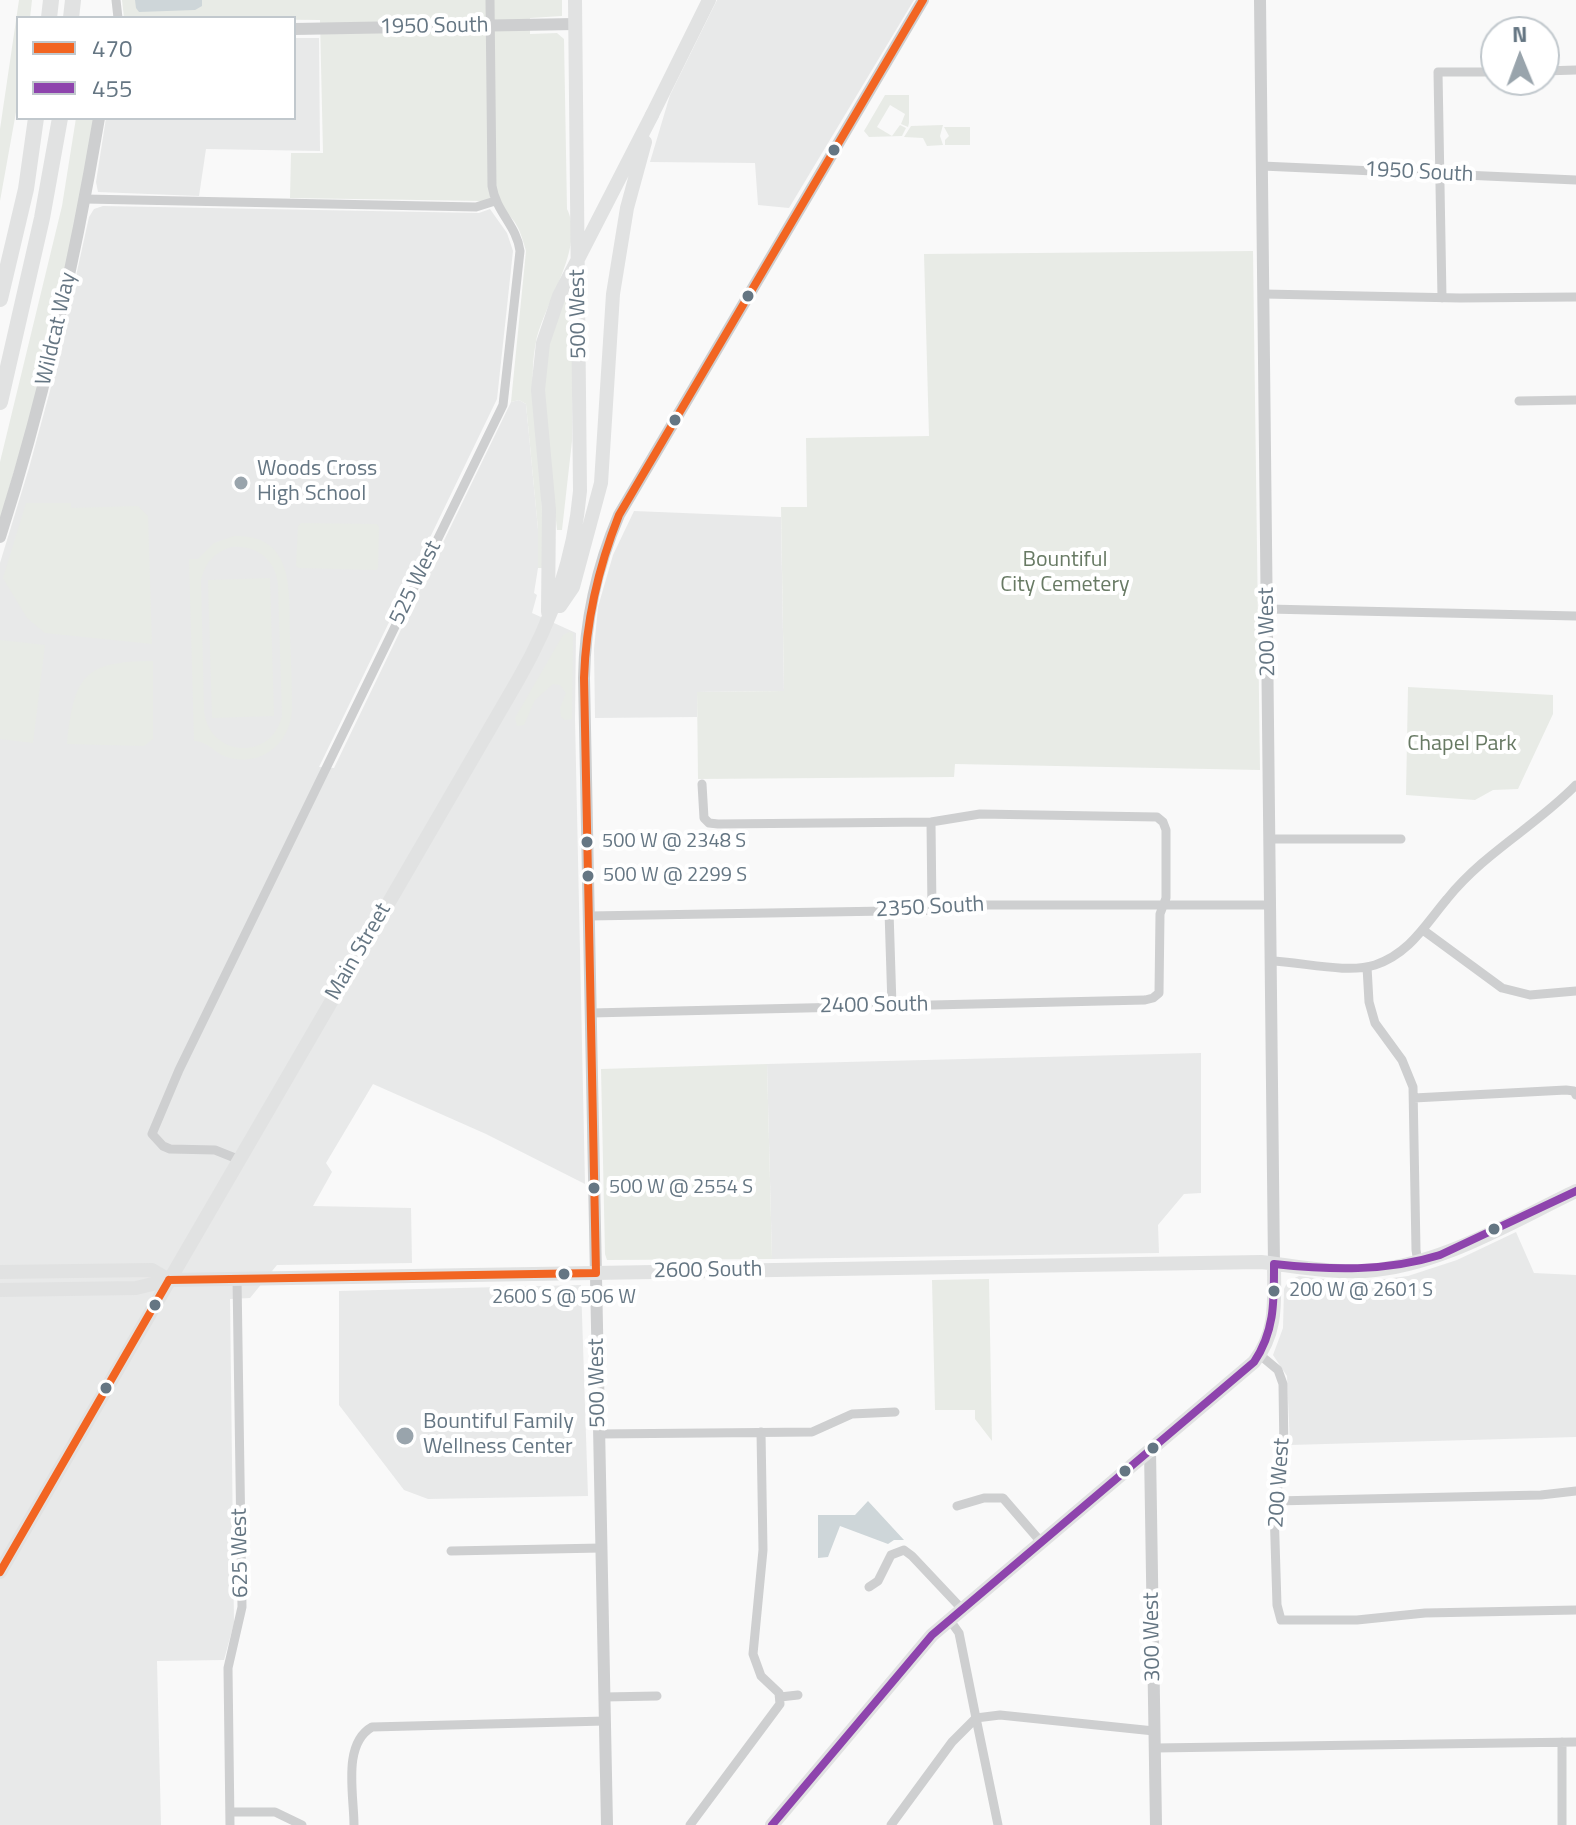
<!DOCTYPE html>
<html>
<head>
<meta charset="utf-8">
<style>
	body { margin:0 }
	#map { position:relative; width:1576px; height:1825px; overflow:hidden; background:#f9f9f9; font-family:"Titillium Web",sans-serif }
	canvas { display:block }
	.legend { position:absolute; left:16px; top:16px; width:280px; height:104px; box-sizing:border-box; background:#fff; border:2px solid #c1c8cd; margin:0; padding:10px 14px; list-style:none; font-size:24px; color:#657683 }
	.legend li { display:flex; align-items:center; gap:16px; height:40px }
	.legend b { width:40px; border:2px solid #c1c8cd }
	.north { position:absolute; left:1480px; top:16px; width:80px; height:80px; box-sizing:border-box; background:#fff; border:2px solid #c1c8cd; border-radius:50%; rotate:359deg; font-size:22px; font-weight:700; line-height:32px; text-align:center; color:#657683 }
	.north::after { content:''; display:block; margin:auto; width:28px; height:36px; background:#99a4ac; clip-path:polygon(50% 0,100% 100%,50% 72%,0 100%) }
</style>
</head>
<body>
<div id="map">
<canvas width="1576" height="1825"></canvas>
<ul class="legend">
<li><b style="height:10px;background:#f26522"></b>470</li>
<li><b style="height:10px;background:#8e44ad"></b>455</li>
</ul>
<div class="north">N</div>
</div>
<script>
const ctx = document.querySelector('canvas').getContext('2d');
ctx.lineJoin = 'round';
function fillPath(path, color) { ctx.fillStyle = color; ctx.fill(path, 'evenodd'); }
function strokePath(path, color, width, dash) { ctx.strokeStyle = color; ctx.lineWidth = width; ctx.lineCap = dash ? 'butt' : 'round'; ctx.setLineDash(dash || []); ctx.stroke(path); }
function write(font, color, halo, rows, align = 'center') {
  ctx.font = font + ' "Titillium Web",sans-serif'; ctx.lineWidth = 8; ctx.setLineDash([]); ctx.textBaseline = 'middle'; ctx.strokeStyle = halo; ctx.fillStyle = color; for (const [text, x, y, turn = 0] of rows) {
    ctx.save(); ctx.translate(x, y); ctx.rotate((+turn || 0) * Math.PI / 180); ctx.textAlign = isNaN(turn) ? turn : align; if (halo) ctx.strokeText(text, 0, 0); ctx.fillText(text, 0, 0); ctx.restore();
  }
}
fillPath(new Path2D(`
	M717,0H914L789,208L758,205L755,163L650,162L670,95Z
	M294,38H319L320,151L206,149L199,196L98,192L96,182L106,118H294Z
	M103,206L479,213L490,209L507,233L513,251L497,399L319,767L334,768L511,402L519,400L526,404L538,529V568L534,593L537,595L532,613L576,633L575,719L585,1184L486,1134L373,1084L326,1163L332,1172L313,1206L411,1208L412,1263L277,1265L250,1298L230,1299L234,1623L224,1660L157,1661L161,1825H0V563L29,468L54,376L89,217L94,209Z
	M634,511L781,517L784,691L697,692V717L595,718L594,649L598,607L613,555Z
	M1201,1053V1193L1184,1194L1158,1225L1159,1253L772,1259L767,1064Z
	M1516,1232L1534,1273L1576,1275V1437L1290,1445L1287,1376L1273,1355L1283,1328L1284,1289L1288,1281L1299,1276L1339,1281H1369L1408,1276L1457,1260Z
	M581,1285L588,1496L428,1499L404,1490L339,1405V1291Z`), '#e8e9e9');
fillPath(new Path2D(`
	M19,0H32L30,18H18V101L0,201V129Z
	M122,0H562V16L530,18V34L557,33L564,39L567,209C586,247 544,303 536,342C529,376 535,412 538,446C541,487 544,527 542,568H538V529L526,404L519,400L511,402L526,251C518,221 512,212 483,201L290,198L291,153H323L320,20L124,18Z
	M885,95H909V123L908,127L901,124L905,114L890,105L877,127L892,136L900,125L906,128L902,136L869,137L864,131Z
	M76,118H94L67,263L33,407L0,519V462L62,206Z
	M943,125L940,136L943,145L927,146L923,138L904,137L911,126Z
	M944,127H970V145H945V140L949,136Z
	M1253,251L1260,770L955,764L954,777L698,779L697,692L784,691L781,507H807L806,438L929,436L924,254Z
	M566,294H572V441L562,530H557L544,405L545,354Z
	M26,503H71V508L138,506L148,516L152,644L45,633L27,618L3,578Z
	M301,523L377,524L379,527L378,568L376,570L299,568L296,566L298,526Z
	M234,536C295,534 289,591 290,634C291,659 292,684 292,709C291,743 261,768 227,757C214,753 208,741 194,741L189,559H198L214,543ZM232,547C257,545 276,560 278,585L282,716C271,762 209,757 204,711L201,580C205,562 215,552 232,547Z
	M270,578L274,716L212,718L208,580Z
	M569,632L573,633L572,719L565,720L561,717L560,708L566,693L560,685L553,684L535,700L524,725L517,726L515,718L563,635Z
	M0,640L45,645L33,743L0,739Z
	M153,661V739L144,746L67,744C74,677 83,661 153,661Z
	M1408,687L1553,695V714L1518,789L1493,790L1475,800L1406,795Z
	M767,1064L772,1259L607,1260L605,1254L601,1069Z
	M989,1279L992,1441L975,1419V1410H935L932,1280Z`), '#e8ebe6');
fillPath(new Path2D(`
	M135,0H202V6L195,10L139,12L136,8Z
	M868,1501L904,1540H894L888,1544L840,1526L828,1557L818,1558V1515H855Z`), '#ced6d9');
strokePath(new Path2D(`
	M116,0L118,18
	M1544,71L1576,70
	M1262,166L1576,180
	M85,199L476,207L495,201
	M1264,294L1460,298L1576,297
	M1442,298L1438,72H1496
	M1519,401L1576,400
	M1268,609L1576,616
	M931,822L932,911
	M1270,839H1401
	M889,911L892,1006
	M589,916L947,910L981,905H1271
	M1423,930L1502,988L1530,995L1576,991
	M1271,961C1302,962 1347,974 1375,965C1410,953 1425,925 1447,899C1485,852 1535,827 1576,785
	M1367,967L1369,1002L1375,1023L1402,1060L1413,1087L1416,1250L1418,1262
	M591,1013L1145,1000L1153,998L1159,993L1160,914L1166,898V830L1163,822L1157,817L980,814L931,822L718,824L709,823L704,818L702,784
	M1414,1098L1566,1090L1574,1091L1576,1095
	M240,1160L215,1150L170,1149L163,1146L152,1134L179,1070L503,405L520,251C517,226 496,212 492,186L490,0
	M1260,1355L1278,1370L1283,1384L1284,1454L1274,1508L1277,1605L1281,1620H1357L1425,1613L1576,1610
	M599,1434L812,1432L852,1414L895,1412
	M1275,1501L1541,1495L1576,1491
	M957,1506L984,1498H1003L1041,1542
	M451,1551L601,1548
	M869,1587L878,1581L891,1555L904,1550L912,1556L961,1608
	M604,1697L657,1696
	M780,1697L798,1695
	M1562,1742V1825
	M1155,1748L1576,1742
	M230,1812H275L302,1825
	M230,1825L228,1668L242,1607L237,1278
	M354,1825C354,1795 342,1744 372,1727L605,1721
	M690,1825L780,1704L779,1693L761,1676L753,1654L763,1550L761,1432
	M891,1825L952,1742L976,1718L959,1633L949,1619
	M998,1825L976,1718L1000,1715L1154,1731`), '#cecfd0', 9);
strokePath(new Path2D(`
	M1260,0L1274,1264
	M294,29L575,24
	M0,537C44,400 75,260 99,118
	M1150,1450L1156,1825
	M607,1825L584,678C585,620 596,569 619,515L923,0`), '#cecfd0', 12);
strokePath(new Path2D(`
	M652,115L709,0
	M169,1280L1261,1262C1295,1266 1330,1273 1365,1271C1440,1266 1509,1223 1576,1191
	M772,1825L932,1635L1254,1362C1278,1332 1274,1300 1274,1264`), '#e1e2e2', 14);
strokePath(new Path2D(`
	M560,606L573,587L601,483L613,294L627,208L645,142
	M548,612L549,510L538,390L543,343L559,296L652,115
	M0,1272L152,1270L169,1280
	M0,1290L136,1288L169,1280
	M0,1572L518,680C552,621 574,559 580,491L575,0`), '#e1e2e2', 14);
strokePath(new Path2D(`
	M49,18L51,0
	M71,18L73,0
	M0,299L26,189L36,118
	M0,402L42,218L60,118`), '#e1e2e2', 16);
strokePath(new Path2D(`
	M596,1273L584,678C586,621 598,568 619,515L923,0
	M169,1280L596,1273
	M0,1572L169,1280`), '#f26522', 8);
strokePath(new Path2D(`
	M1274,1264C1331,1270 1385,1272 1440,1255L1576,1191
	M772,1825L932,1635L1254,1362C1275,1331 1274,1300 1274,1264`), '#8e44ad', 8);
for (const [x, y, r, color] of [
	[834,150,7,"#657683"],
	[748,296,7,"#657683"],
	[675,420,7,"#657683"],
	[241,483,8,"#99a4ac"],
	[587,842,7,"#657683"],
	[588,876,7,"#657683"],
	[594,1188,7,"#657683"],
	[1494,1229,7,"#657683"],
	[564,1274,7,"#657683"],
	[1274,1291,7,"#657683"],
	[155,1305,7,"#657683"],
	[106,1388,7,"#657683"],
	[405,1436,10,"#99a4ac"],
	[1153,1448,7,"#657683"],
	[1125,1471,7,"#657683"]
]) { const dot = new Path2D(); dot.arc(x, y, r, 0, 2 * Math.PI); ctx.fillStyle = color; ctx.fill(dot); strokePath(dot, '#fff', 3); }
write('20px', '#657683', '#fff', [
	["500 W @ 2348 S",602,842],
	["500 W @ 2299 S",603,876],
	["500 W @ 2554 S",609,1188],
	["200 W @ 2601 S",1289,1291],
	["2600 S @ 506 W",564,1298,"center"]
], 'left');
write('22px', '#657683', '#fff', [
	["1950 South",434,27,-1],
	["1950 South",1419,173,3],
	["500 West",579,314,-91],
	["Wildcat Way",57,329,-77],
	["525 West",416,583,-64],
	["200 West",1268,632,-91],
	["2350 South",930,908,-3],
	["Main Street",359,952,-60],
	["2400 South",874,1006,-1],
	["2600 South",708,1271,-1],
	["500 West",598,1383,-91],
	["200 West",1280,1483,-86],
	["625 West",241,1553,-91],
	["300 West",1153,1637,-91]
]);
write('22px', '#657683', '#fff', [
	["Woods Cross",257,470],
	["High School",257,495],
	["Bountiful Family",423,1423],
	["Wellness Center",423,1448]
], 'left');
write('22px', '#687a64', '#fff', [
	["Bountiful",1065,561],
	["City Cemetery",1065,586],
	["Chapel Park",1462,745]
]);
</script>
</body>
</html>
